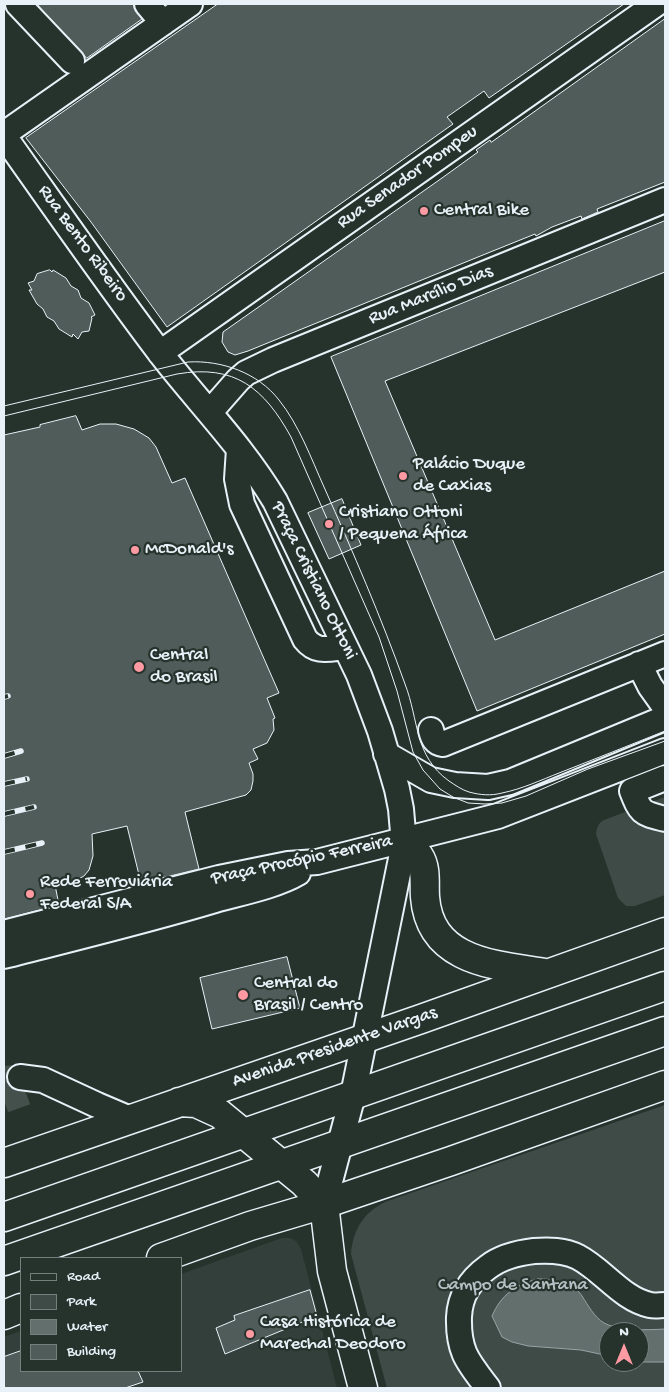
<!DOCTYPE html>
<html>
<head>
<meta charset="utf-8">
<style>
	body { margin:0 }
	#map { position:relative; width:669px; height:1392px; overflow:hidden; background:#26332d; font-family:"Gochi Hand",sans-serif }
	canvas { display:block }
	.frame { position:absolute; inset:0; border:5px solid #e8f1f8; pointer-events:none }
	.legend { position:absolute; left:20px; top:1257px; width:162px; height:115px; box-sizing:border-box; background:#26332d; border:1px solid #747f7e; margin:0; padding:6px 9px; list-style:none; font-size:15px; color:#e8f1f8 }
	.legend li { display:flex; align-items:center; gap:10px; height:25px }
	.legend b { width:25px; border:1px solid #747f7e }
	.north { position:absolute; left:599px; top:1322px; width:50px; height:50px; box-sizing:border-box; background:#26332d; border:1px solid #747f7e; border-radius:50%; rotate:0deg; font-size:14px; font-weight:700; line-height:20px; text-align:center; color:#e8f1f8 }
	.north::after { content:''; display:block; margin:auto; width:18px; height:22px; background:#ff9aa2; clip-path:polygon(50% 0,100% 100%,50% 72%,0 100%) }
</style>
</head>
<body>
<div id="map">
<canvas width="669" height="1392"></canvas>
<div class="frame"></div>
<ul class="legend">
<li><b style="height:6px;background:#26332d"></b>Road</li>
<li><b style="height:14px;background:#3e4b47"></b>Park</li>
<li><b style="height:14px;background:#636f6d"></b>Water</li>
<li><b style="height:14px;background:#505c59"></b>Building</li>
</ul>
<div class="north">N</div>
</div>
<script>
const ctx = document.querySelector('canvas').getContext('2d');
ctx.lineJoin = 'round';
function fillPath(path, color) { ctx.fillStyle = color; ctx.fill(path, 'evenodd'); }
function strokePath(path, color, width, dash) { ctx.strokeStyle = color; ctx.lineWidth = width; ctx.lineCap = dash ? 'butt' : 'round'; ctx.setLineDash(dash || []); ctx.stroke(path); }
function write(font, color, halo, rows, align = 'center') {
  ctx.font = font + ' "Gochi Hand",sans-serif'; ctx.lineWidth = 4.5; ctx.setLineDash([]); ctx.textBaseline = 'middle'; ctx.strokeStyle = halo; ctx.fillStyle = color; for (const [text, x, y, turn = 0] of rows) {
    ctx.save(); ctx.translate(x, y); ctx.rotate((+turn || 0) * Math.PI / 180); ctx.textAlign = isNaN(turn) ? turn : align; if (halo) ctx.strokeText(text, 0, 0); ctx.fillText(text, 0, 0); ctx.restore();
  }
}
fillPath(new Path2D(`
	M282,1238H290L296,1241L301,1249L337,1388H4V1337L21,1331V1371H181V1274Z`), '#333f3a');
fillPath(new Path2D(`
	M665,797V895L635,906H626L618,898L596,834C597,828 598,823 604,820Z
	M665,1105V1388H387L351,1254C353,1230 363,1213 385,1202ZM609,1332H639V1362H609Z`), '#3e4b47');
const water = new Path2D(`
	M538,1279C555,1279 572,1281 582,1296C588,1305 594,1317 604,1323C618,1331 649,1330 665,1329V1362H636H639V1332H609V1356L581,1350L528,1346L512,1342L502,1337L492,1316C501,1295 516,1284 538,1279Z`);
fillPath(water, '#636f6d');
strokePath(water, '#98a3a5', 1);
const building = new Path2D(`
	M37,4H134L136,12L142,19L87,58Z
	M218,4H624L489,98L484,91L447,117L453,124L167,327L91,222L26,138Z
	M665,19V182L597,209L598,212L582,219L581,216L552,227L536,236L535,234L478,257L248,351L235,355L228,352L222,342L223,332L442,178L478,152L476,150L490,140L491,142Z
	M665,221V272L385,381L495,640L665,571V634L477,711L331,357Z
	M50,270L52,272L53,270L66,278L71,286L78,290L81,298L89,303L95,315L91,317L92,318L89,331L82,332L78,339L73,334L72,337L59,329L54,321L47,317L43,309L37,304L29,290H32L28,283L34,281L37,274Z
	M76,416L82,430L100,424H116L134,429L149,438L156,447L172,483L185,478L279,693L267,698L275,718L273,719L274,730L267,743L253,749L258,759L249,763L253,774V781L251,790L246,795L185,812L199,869L141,883L127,826L92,834L93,856L89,870L84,876L75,881L55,885L59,905L4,919V435L40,427V425Z
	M342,499L361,545L329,559L308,513Z
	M287,957L300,1008L212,1029L200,978Z
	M310,1290L317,1316L225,1354L216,1328L235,1320L234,1316Z
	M21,1351V1371H138L143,1382L125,1388H4V1357Z`);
fillPath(building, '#505c59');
strokePath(building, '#e8f1f8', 1);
strokePath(new Path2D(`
	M4,1078L20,1077
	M4,1101L26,1093`), '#43504b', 24, [24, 12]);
const minor = new Path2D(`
	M18,4L72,61
	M147,4L163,23
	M4,134L190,4
	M4,136C56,209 107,283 161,354C199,403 243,447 275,501L359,675L380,731L397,789L401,809L404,844L353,1095L324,1204
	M160,353L656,4
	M210,412L238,380L246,373L273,360L665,200
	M239,449L237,479L242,504L305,639C316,653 328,649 344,647
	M639,664L650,686L665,707
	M431,730C433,738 435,743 443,744L665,654
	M386,754L431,780L455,785L488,787L510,782L665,718
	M665,778L632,791C641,814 642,813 665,819
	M4,933L219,878L288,864L317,862L498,816L665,751
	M4,956C74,938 145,921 215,900C240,893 276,886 298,873
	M20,1077L43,1080L97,1105L130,1119
	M488,1388C468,1362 458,1352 459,1317C460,1295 470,1280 488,1267C501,1257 517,1253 534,1251C549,1250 564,1250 578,1257C603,1270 622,1299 650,1305C655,1306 660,1305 665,1305`);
const major = new Path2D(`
	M404,844C408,848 415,852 419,856C427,868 424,884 425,897C430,962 495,965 545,973
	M179,1102L196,1103L220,1114L304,1183L324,1204
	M4,1163L421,1019L665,932
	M324,1204L332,1271L363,1388
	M4,1217L665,986
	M161,1258L250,1226L324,1204L451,1161L665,1085
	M4,1261L665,1031
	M4,1315L21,1308`);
strokePath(minor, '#e8f1f8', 28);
strokePath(major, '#e8f1f8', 31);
strokePath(minor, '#26332d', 24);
strokePath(major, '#26332d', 28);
strokePath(new Path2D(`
	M4,406L188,362C222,360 258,373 279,400C299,425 311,458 324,487C353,552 381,617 405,684C419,720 414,756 449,781C455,785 462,790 469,792C480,795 491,796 502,793C522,789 541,780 559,773C595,759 630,745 665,731
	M4,416L177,374C235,364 264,388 291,437L379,637L397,691L413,752L423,770L440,789L453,797L468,803L485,804L502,803L526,796L588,769L665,741`), '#e8f1f8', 1);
const rail = new Path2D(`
	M4,697L8,696
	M4,756L21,751
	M4,784L27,779
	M4,814L34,807
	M4,852L42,843`);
strokePath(rail, '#e8f1f8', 5.5);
strokePath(rail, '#26332d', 4, [11]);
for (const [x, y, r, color] of [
	[424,211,5,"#ff9aa2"],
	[403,476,5,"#ff9aa2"],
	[329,524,5,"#ff9aa2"],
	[135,550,5,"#ff9aa2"],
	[139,667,6,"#ff9aa2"],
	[30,894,5,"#ff9aa2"],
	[243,995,6,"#ff9aa2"],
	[250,1334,5,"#ff9aa2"]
]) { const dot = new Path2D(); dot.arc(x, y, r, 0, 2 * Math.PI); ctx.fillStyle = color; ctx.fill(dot); strokePath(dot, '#26332d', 2); }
write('19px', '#e8f1f8', '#26332d', [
	["Rua Senador Pompeu",408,178,-35],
	["Rua Bento Ribeiro",82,244,54],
	["Rua Marcílio Dias",431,296,-22],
	["Praça Cristiano Ottoni",313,581,64],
	["Praça Procópio Ferreira",302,861,-12],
	["Avenida Presidente Vargas",335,1048,-19]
]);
write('19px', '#e8f1f8', '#26332d', [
	["Central Bike",434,211],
	["Palácio Duque",413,465],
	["de Caxias",413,487],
	["Cristiano Ottoni",339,513],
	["/ Pequena África",339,535],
	["McDonald's",145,550],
	["Central",150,656],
	["do Brasil",150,678],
	["Rede Ferroviária",40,883],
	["Federal S/A",40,905],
	["Central do",254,984],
	["Brasil / Centro",254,1006],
	["Casa Histórica de",260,1323],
	["Marechal Deodoro",260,1345]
], 'left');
write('19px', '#b5bfc3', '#26332d', [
	["Campo de Santana",513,1286]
]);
</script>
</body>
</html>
